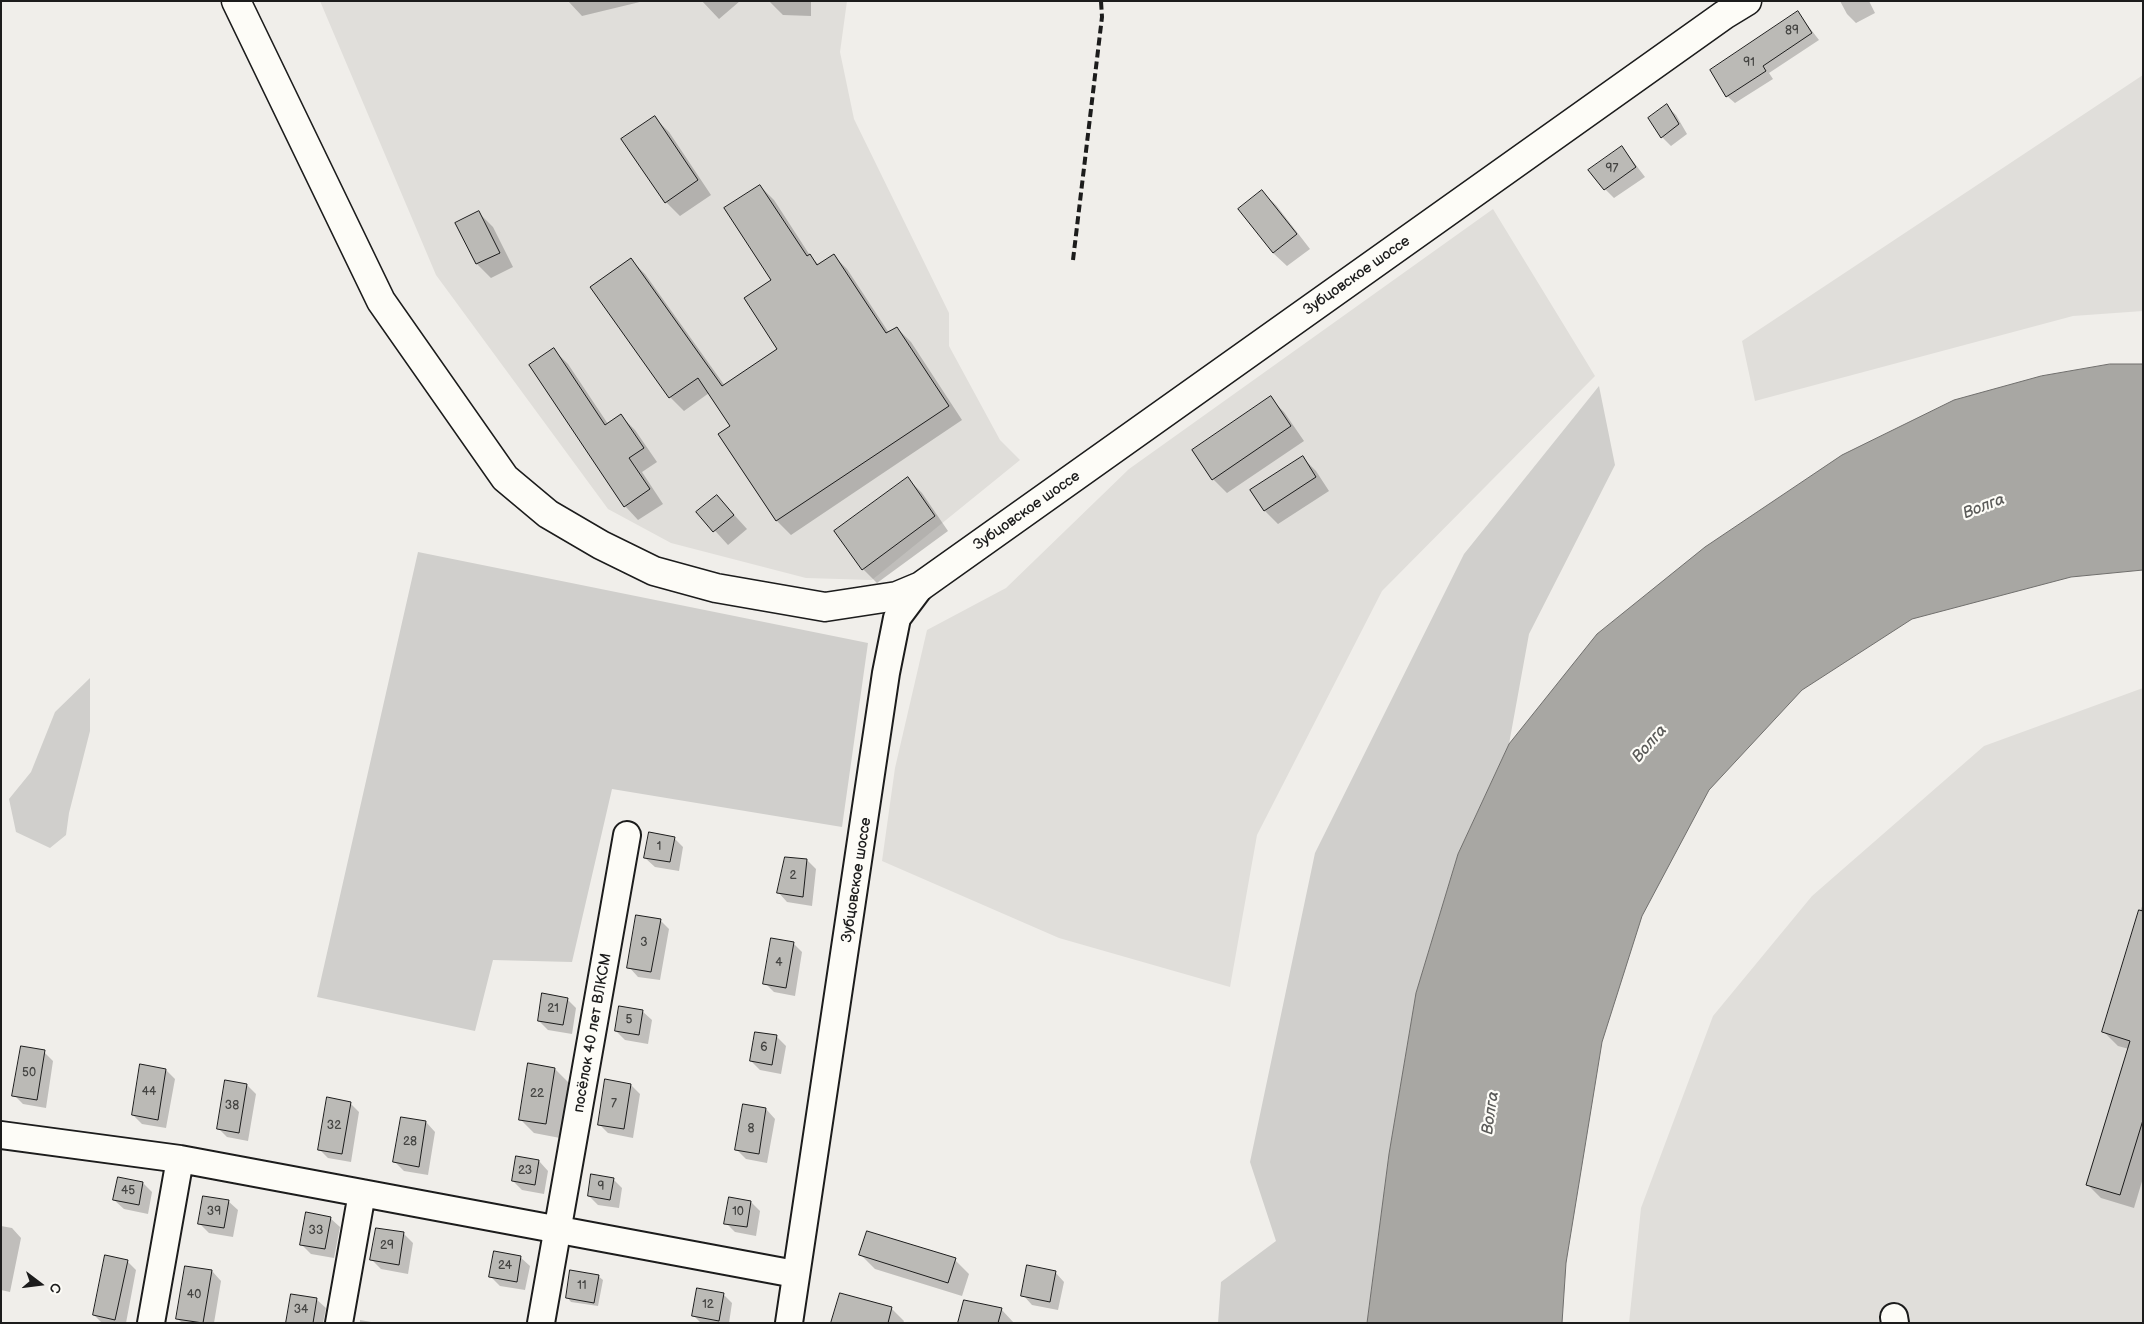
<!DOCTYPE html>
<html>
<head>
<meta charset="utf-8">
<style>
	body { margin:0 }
	#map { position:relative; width:2144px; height:1324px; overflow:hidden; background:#f0eeea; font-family:"Balsamiq Sans",sans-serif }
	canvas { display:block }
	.frame { position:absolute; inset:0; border:2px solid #1c1c1c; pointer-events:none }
	.north { position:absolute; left:15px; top:1259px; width:50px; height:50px; -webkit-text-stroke:4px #fdfcf7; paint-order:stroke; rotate:105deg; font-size:14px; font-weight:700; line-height:20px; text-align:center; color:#1c1c1c }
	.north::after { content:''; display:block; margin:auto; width:18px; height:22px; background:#1c1c1c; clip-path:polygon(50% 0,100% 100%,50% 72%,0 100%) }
</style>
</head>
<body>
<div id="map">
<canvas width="2144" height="1324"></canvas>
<div class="frame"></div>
<div class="north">С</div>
</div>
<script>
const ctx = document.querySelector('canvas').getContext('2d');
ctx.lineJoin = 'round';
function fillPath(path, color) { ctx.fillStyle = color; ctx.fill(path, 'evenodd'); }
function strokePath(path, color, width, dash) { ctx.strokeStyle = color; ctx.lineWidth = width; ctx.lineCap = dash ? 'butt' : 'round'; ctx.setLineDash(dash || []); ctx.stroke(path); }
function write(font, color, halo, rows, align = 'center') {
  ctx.font = font + ' "Balsamiq Sans",sans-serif'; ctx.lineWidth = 4.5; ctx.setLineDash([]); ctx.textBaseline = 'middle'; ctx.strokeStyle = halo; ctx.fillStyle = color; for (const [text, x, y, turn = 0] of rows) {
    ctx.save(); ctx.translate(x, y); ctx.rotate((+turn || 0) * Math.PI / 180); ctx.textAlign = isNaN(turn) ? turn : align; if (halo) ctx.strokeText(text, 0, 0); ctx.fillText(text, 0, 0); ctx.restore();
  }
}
fillPath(new Path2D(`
	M320,1H847L840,52L854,119L949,313V346L1000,440L1020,460L872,580L806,578L671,543L608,509L436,275Z
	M2143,75V311L2073,316L1755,401L1742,341Z
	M1493,209L1595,376L1382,591L1257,835L1230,987L1059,938L882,861L895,768L927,630L1006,588L1129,469Z
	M2143,688V1323H1629L1641,1208L1713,1016L1812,896L1984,746Z`), '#e0deda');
fillPath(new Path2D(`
	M1599,386L1615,465L1529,634L1509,744L1458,854L1416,993L1389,1154L1367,1323H1218L1221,1282L1276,1241L1250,1162L1315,853L1464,554Z
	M418,552L868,643L842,827L612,789L572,962L493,960L475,1031L317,997Z
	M90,678V731L69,813L66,835L50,848L16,832L9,799L31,772L55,712Z`), '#d0cfcc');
const water = new Path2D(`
	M2110,364H2143V570L2071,577L1912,619L1802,690L1709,790L1642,916L1602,1042L1566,1263L1562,1323H1367L1389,1154L1416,993L1458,854L1509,744L1597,634L1705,547L1842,455L1954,400L2041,376Z`);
fillPath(water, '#a8a7a3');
strokePath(water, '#706f6d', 1);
fillPath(new Path2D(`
	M568,1H644L582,16Z
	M702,1H740L719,19Z
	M769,1H811V16L783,15Z
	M1840,1H1869L1875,13L1856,23L1847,14Z
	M1798,13L1819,40L1769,73L1773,79L1735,103L1727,96Z
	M1667,106L1676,115L1687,134L1671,146L1662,137Z
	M655,118L669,132L711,195L680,216L666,202Z
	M1622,147L1645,177L1614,198L1605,189Z
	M760,186L774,200L811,257L819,265L833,255L847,269L889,333L897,328L911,342L962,420L791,535L777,521L719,434L732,427L709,393L684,411L670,397L631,260L645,274L725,386L779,349L773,280Z
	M1262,192L1276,205L1310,249L1287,266L1273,253Z
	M479,213L493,227L513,267L491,278L477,264L457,224Z
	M554,350L568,364L608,424L621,416L635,430L657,462L642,472L663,504L638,520L625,506Z
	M1270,398L1284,412L1304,441L1227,493L1213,479L1194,450Z
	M1302,457L1316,471L1329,491L1278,524L1265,511Z
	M908,479L922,493L948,531L877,583L863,569Z
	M717,496L747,529L728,545L698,512Z
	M674,838L683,847L679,871L655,867L645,858Z
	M807,860L816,869L812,906L787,902L778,892Z
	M2143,903V1178L2134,1208L2101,1198L2087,1184L2129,1049L2118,1046L2104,1032Z
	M660,920L669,929L660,980L638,977L629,967Z
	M793,943L802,952L795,996L774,992L765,983Z
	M567,999L576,1008L572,1034L548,1030L539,1021Z
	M642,1011L652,1020L648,1044L625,1040L616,1031Z
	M777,1037L786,1046L781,1074L760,1070L751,1061Z
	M44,1052L53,1061L46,1108L23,1104L14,1095Z
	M555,1069L569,1083L560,1138L534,1133L520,1119Z
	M166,1070L175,1079L166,1128L142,1124L133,1115Z
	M247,1085L256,1094L248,1141L227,1137L218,1128Z
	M631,1085L640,1094L633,1138L608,1133L599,1124Z
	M350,1103L359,1112L351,1162L328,1158L319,1149Z
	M744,1106L766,1109L775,1119L767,1163L746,1159L737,1150Z
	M402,1118L426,1122L435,1132L428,1175L404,1171L395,1162Z
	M539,1161L548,1171L544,1194L522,1190L513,1181Z
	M613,1179L622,1188L619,1208L598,1205L589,1196Z
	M143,1183L152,1192L148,1214L124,1209L114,1200Z
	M228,1201L238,1210L233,1237L209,1233L200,1224Z
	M751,1202L760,1211L756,1236L735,1232L726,1223Z
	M330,1218L340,1227L334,1258L311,1254L302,1245Z
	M1,1226L12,1228L21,1238L10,1292L1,1290Z
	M377,1229L404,1234L413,1243L408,1274L381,1269L372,1260Z
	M861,1255L955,1260L969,1274L962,1296L875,1269Z
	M520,1257L530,1266L525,1290L500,1286L491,1277Z
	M127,1261L136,1270L126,1323H102L94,1315Z
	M212,1271L221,1281L214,1323H182L178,1319Z
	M1055,1272L1064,1282L1058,1310L1032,1305L1023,1295Z
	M598,1276L603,1280L598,1306L571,1302L567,1297Z
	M723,1294L732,1303L729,1323H701L694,1316Z
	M316,1299L326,1308L323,1323H287Z
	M891,1308L904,1321L903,1323H833Z
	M1001,1309L1014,1323H960Z
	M360,1320L377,1323H360Z`), '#0003');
const building = new Path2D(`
	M1798,11L1812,33L1763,66L1766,71L1726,97L1710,70Z
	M1667,104L1679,124L1661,138L1648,118Z
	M655,116L698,180L665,203L621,139Z
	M1622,146L1636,167L1604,190L1588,170Z
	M760,185L807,256L810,254L817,265L834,254L886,333L897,327L949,406L776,521L718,434L730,426L698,378L669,398L590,287L631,258L722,386L777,349L744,298L771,280L724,208Z
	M1262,190L1297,234L1273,253L1238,209Z
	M479,211L500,253L476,264L455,223Z
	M554,348L605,425L621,414L644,448L629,458L650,489L624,507L529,365Z
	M1271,396L1291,426L1212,480L1192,450Z
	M1303,456L1316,477L1264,511L1250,490Z
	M908,477L935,516L862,570L834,531Z
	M717,495L734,515L713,532L696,512Z
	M649,832L675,837L670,862L644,858Z
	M785,857L807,859L803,897L777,893Z
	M2139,910L2143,911V1120L2120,1195L2086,1185L2130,1041L2102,1032Z
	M636,915L661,919L651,972L627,968Z
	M771,938L794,942L786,988L763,984Z
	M542,993L568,998L563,1025L538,1021Z
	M619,1006L643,1010L639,1035L615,1031Z
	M755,1032L777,1035L772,1065L750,1061Z
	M21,1046L45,1050L37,1100L12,1096Z
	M528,1063L555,1068L546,1124L519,1120Z
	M140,1064L166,1069L158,1120L132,1115Z
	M605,1079L631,1084L624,1129L598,1125Z
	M225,1080L247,1084L239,1133L217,1129Z
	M327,1097L351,1102L342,1154L318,1150Z
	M743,1104L766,1108L759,1154L735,1150Z
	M401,1117L426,1121L419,1167L393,1162Z
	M516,1156L539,1160L535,1185L512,1181Z
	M591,1174L614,1178L610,1200L588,1196Z
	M118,1177L143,1182L139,1205L113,1200Z
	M203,1196L229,1200L224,1228L198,1224Z
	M729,1197L751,1201L747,1227L724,1224Z
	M306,1212L331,1217L325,1249L300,1245Z
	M376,1228L404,1232L399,1265L370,1260Z
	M867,1231L956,1258L948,1283L859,1255Z
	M494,1251L521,1256L517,1282L489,1277Z
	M105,1255L128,1260L115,1320L93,1315Z
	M1027,1265L1056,1271L1050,1302L1021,1296Z
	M185,1266L212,1270L203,1323L176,1319Z
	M570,1270L599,1275L594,1303L566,1298Z
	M697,1288L724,1293L719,1321L692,1316Z
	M840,1293L892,1307L888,1323H831Z
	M291,1294L317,1298L313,1323H286Z
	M964,1300L1002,1308L998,1323H958Z`);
fillPath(building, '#bbbab6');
strokePath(building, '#1c1c1c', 1);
const minor = new Path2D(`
	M1,1135L180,1159L795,1274
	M1894,1317L1895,1323
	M151,1323L180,1159
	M339,1323L362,1193
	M541,1323L627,835
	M789,1323L886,673L897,618L921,586`);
const major = new Path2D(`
	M236,1L381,301L505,478L548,514L601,545L654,571L716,588L825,607L897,596L921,586L1724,15L1747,1`);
strokePath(minor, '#1c1c1c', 30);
strokePath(major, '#1c1c1c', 31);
strokePath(minor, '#fdfcf7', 26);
strokePath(major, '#fdfcf7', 28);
strokePath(new Path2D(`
	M1073,260L1102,17L1101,1`), '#1c1c1c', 4, [8, 4]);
write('12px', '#444442', null, [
	["89",1792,31],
	["91",1749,63],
	["97",1612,169],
	["1",659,847],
	["2",793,876],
	["3",644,943],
	["4",779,963],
	["21",553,1009],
	["5",629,1020],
	["6",764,1048],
	["50",29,1073],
	["44",149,1092],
	["22",537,1094],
	["7",614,1104],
	["38",232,1106],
	["32",334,1126],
	["8",751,1129],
	["28",410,1142],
	["23",525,1171],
	["9",601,1187],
	["45",128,1191],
	["39",214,1212],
	["10",738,1212],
	["33",316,1231],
	["29",387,1246],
	["24",505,1266],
	["11",582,1286],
	["40",194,1295],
	["12",708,1305],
	["34",301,1310]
]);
write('15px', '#1c1c1c', '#fdfcf7', [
	["Зубцовское шоссе",1357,276,-35],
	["Зубцовское шоссе",1027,511,-35],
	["Зубцовское шоссе",857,880,-81],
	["посёлок 40 лет ВЛКСМ",593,1033,-80]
]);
write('italic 16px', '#5b5b59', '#fdfcf7', [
	["Волга",1984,507,-21],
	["Волга",1650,744,-49],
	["Волга",1491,1113,-82]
]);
</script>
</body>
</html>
